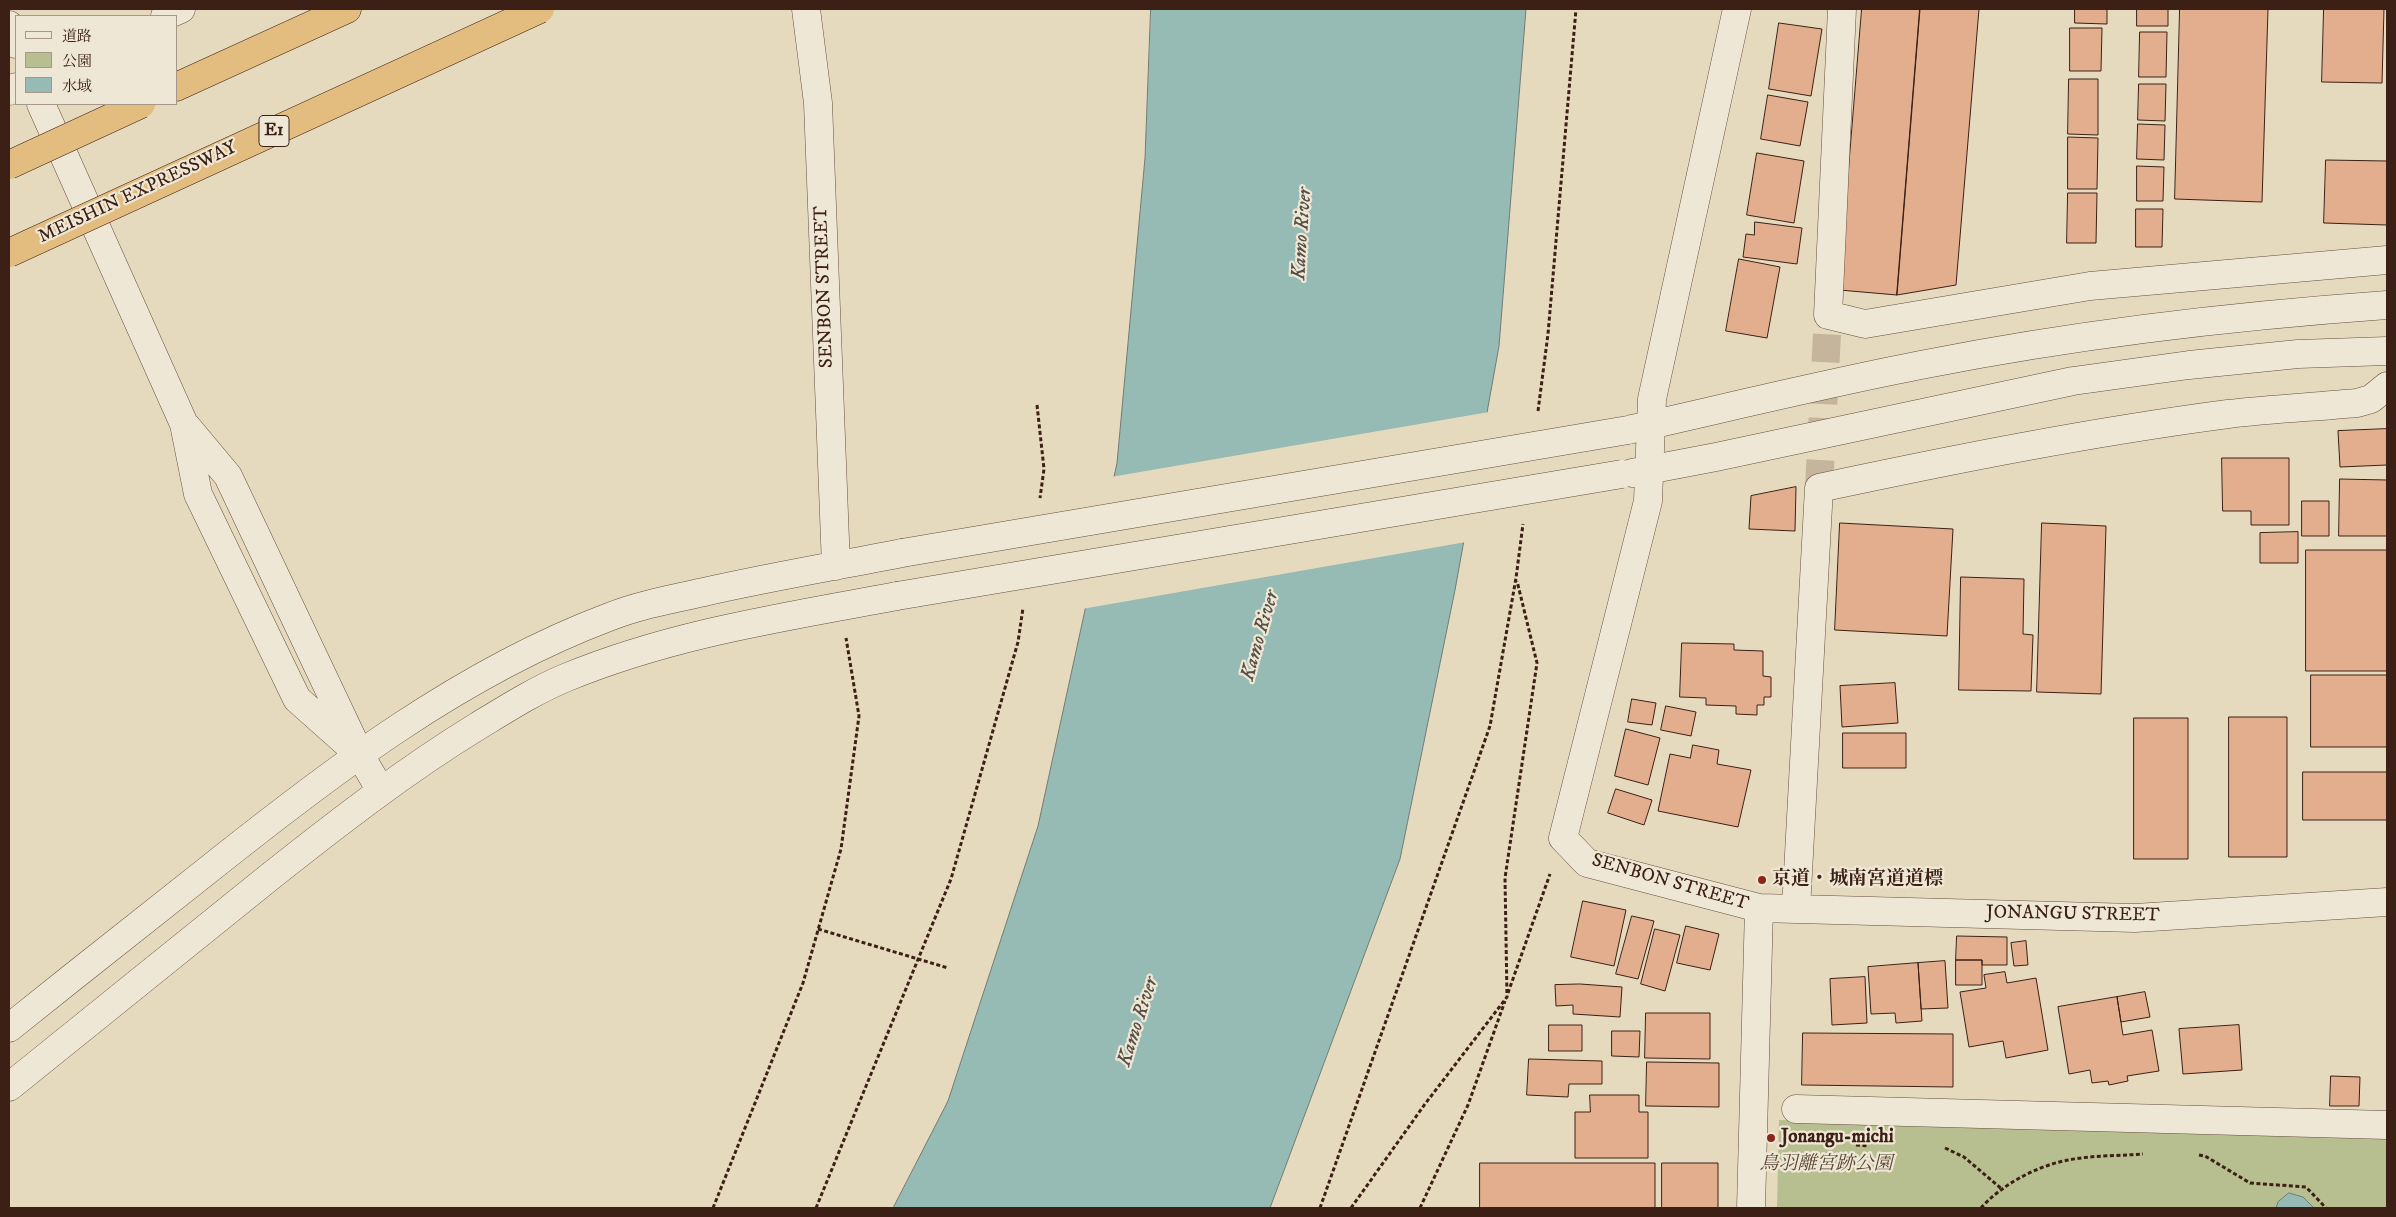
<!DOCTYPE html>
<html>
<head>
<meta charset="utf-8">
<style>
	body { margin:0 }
	#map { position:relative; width:2396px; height:1217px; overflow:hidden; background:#e6dabe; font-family:"IM FELL DW Pica","Noto Serif JP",serif }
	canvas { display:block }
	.frame { position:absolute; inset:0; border:10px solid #3c2015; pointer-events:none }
	.legend { position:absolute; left:15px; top:15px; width:162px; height:90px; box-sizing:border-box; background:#efe7d5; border:1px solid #a79788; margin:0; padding:6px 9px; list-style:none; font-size:15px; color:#3c2015 }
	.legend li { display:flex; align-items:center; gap:10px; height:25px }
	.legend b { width:25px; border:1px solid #a79788 }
</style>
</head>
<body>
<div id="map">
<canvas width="2396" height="1217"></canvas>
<div class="frame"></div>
<ul class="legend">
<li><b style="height:6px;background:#efe7d5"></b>道路</li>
<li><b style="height:14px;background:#b7bf90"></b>公園</li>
<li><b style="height:14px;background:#96bab4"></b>水域</li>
</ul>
</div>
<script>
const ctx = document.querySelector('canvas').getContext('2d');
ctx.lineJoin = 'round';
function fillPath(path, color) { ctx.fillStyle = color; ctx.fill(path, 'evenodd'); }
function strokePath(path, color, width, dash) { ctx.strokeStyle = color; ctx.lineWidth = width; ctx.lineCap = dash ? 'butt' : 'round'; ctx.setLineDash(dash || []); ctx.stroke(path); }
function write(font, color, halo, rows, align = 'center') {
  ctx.font = font + ' "IM FELL DW Pica","Noto Serif JP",serif'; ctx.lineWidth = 4.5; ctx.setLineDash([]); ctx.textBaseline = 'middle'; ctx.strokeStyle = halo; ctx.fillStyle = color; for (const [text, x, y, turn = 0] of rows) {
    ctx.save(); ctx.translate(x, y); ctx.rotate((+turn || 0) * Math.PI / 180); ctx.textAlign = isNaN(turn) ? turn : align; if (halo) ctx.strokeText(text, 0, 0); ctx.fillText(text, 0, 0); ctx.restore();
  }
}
fillPath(new Path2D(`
	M1779,1120L2387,1134V1208H1777Z`), '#b7bf90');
const water = new Path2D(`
	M1151,9H1526L1499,346L1455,590L1400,859L1270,1208H893L948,1101L1038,826L1117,463L1145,158Z
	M2289,1193L2303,1197L2314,1208H2276L2278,1202Z`);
fillPath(water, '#96bab4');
strokePath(water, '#727c74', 1);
fillPath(new Path2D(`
	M1489,412L1466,542L1082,609L1111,477Z`), '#e6dabe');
const building = new Path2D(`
	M1862,9H1920L1897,295L1839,290Z
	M1920,9H1979L1956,285L1897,295Z
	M2075,9H2107V24L2075,23Z
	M2137,9H2168V26H2137Z
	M2180,9H2268L2262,202L2175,199Z
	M2324,9H2384L2382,83L2322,82Z
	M1779,23L1822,29L1811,96L1769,89Z
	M2070,28H2102L2101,71H2070Z
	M2140,32H2167L2166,77H2139Z
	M2069,79H2098V135L2068,134Z
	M2139,84H2166L2165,121L2138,120Z
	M1768,95L1808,102L1800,146L1761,139Z
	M2138,124L2165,125L2164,160L2137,159Z
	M2068,137L2098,138L2097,189H2068Z
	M1757,153L1804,161L1794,223L1747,215Z
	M2326,160L2387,161V225L2324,223Z
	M2137,166L2164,167L2163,201H2137Z
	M2068,193H2097L2096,243H2067Z
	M2136,209H2163L2162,247H2136Z
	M1755,222L1802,228L1797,264L1743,257L1746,234L1754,235Z
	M1739,259L1780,267L1767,338L1726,331Z
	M2387,429V465L2340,467L2338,431Z
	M2222,458H2289V525H2251V511H2223Z
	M2340,479L2387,480V536H2339Z
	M1796,487L1795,531L1749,529L1751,496Z
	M2302,501H2329V536H2302Z
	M1840,523L1953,529L1947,636L1835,630Z
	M2042,523L2106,526L2101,694L2037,692Z
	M2298,532V563H2260V533Z
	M2306,550H2387V671H2306Z
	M1961,577L2024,579L2023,634L2033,635L2031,691L1959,690Z
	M1682,643L1734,644V650L1763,651V676L1771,677V697H1764V705H1757V715L1736,714V706L1706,705V698L1680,697Z
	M2311,675H2387V747H2311Z
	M1895,683L1898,723L1842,727L1840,686Z
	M1632,699L1656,703L1652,725L1628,722Z
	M1666,706L1696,712L1691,736L1661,730Z
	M2229,717H2287V857H2229Z
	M2134,718H2188V859H2134Z
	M1626,729L1660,738L1648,785L1615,776Z
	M1843,733H1906V768H1843Z
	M1693,745L1719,750L1717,764L1751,770L1738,827L1658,811L1670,754L1690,758Z
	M2303,772H2387V820H2303Z
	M1616,789L1652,800L1644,825L1608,813Z
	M1583,901L1626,910L1614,966L1571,957Z
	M1632,916L1654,921L1638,979L1616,974Z
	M1686,926L1719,934L1710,970L1677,963Z
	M1655,929L1680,935L1665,991L1641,984Z
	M1957,936L2007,937V965H1982V960H1956Z
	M2026,941L2028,965L2014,966L2011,943Z
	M1956,960H1982V985H1956Z
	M1945,961L1948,1008L1921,1009L1918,963Z
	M1918,963L1922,1021L1896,1023L1895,1013L1871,1014L1868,967Z
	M2005,972L2007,983L2036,978L2048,1050L2006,1058L2003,1041L1969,1047L1960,992L1986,988L1984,975Z
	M1865,977L1867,1023L1832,1025L1830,979Z
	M1580,984L1622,987L1620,1017L1573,1014V1005L1556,1006L1555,985Z
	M2145,992L2150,1017L2121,1022L2117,997Z
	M2117,997L2123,1035L2152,1030L2159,1071L2127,1076L2128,1081L2109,1085L2108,1081L2092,1083L2090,1070L2069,1074L2058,1007Z
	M1646,1013H1710V1059L1645,1058Z
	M1549,1025H1582V1051H1549Z
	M2239,1025L2242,1070L2183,1074L2179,1029Z
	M1612,1031H1640L1639,1057L1612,1056Z
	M1803,1033L1953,1034V1087L1802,1085Z
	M1529,1059L1602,1061V1084H1569L1568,1097L1527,1095Z
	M1647,1062L1719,1063V1107L1646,1106Z
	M2331,1076L2360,1077L2359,1106H2330Z
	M1590,1095H1639V1112H1648V1158H1575V1112H1590Z
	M1480,1163H1655V1208H1480Z
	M1662,1163H1718V1208H1662Z`);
fillPath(building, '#e3ae8e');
strokePath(building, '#3c2015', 1);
strokePath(new Path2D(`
	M1819,488L1828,315`), '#c4b59c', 28, [28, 14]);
const minor = new Path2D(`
	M806,9L818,103L836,566
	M1737,9L1652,399L1648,501L1563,838L1587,863L1759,908L2135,918L2387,902
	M1842,9L1828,315L1865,324L2090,286L2387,260
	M165,16L181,9
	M9,25L16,44
	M9,91L16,87
	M41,104L184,424L198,494L297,699L360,755
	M187,427L228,476L360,755L381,791
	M1632,429C1730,407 1827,383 1926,364C2078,334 2232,316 2387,305
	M1632,473L1716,457L2073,381L2189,365L2298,354L2387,351
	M1796,909L1819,488C1955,459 2091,432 2228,414C2271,409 2314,407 2357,403L2371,399L2387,386
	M9,1028C75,975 141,923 208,870C331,772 460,673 609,617C639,605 672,599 704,592C770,577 836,566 902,553
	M9,1087C97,1016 184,946 272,875C339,822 406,770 478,726C506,709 534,691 565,678C671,634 784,617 897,596
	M1796,1109L2387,1125
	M1751,1208L1759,908`);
const highway = new Path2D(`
	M176,87L347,9`);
strokePath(minor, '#664e3f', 29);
strokePath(highway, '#3c2015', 29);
strokePath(new Path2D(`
	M1037,405L1044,469L1040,498
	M1538,411L1548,334L1576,9
	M818,929L948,968
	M1508,993L1550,874
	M1856,1145L1869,1146
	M1945,1148L1964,1157L2003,1190
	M2199,1155L2205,1156L2250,1183L2306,1187L2326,1208
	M713,1208L803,983L841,849L859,716L846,638
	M816,1208L951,879L1018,642L1023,608
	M1320,1208L1490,726L1516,578L1523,524
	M1351,1208L1425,1104L1507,997L1505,878L1537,663L1517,581
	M1420,1208L1468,1105L1505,1001
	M1981,1208C2001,1185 2038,1165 2069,1160C2093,1155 2119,1156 2143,1154`), '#3c2015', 3, [4, 2.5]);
strokePath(minor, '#efe7d5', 28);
strokePath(highway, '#e3bd7f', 28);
const minorBridge = new Path2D(`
	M902,553L1628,430
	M897,596L1622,474`);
const highwayBridge = new Path2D(`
	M9,165L141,104
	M9,253L540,9`);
strokePath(minorBridge, '#664e3f', 29, []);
strokePath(highwayBridge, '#3c2015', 29, []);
strokePath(minorBridge, '#efe7d5', 28);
strokePath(highwayBridge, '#e3bd7f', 28);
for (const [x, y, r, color] of [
	[1762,880,5,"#8f2418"],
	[1771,1138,5,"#8f2418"]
]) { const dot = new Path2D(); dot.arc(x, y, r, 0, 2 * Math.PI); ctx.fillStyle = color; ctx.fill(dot); strokePath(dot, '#efe7d5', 2); }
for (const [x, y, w] of [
	[274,131,30]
]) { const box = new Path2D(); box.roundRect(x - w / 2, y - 15.5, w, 31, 4); ctx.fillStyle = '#efe7d5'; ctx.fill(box); strokePath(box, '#3c2015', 1); }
write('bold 18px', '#3c2015', null, [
	["E1",274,131]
]);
write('19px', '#3c2015', '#efe7d5', [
	["MEISHIN EXPRESSWAY",138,193,-25],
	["SENBON STREET",825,287,-92],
	["SENBON STREET",1670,883,16],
	["JONANGU STREET",2073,915,1]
]);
write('bold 19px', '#3c2015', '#efe7d5', [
	["京道・城南宮道道標",1772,880],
	["Jonangu-michi",1781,1138]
], 'left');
write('italic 19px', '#5b4834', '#efe7d5', [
	["鳥羽離宮跡公園",1826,1165]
]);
write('italic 20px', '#574e45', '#efe7d5', [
	["Kamo River",1303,234,-86],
	["Kamo River",1261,636,-74],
	["Kamo River",1139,1022,-72]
]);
</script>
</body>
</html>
